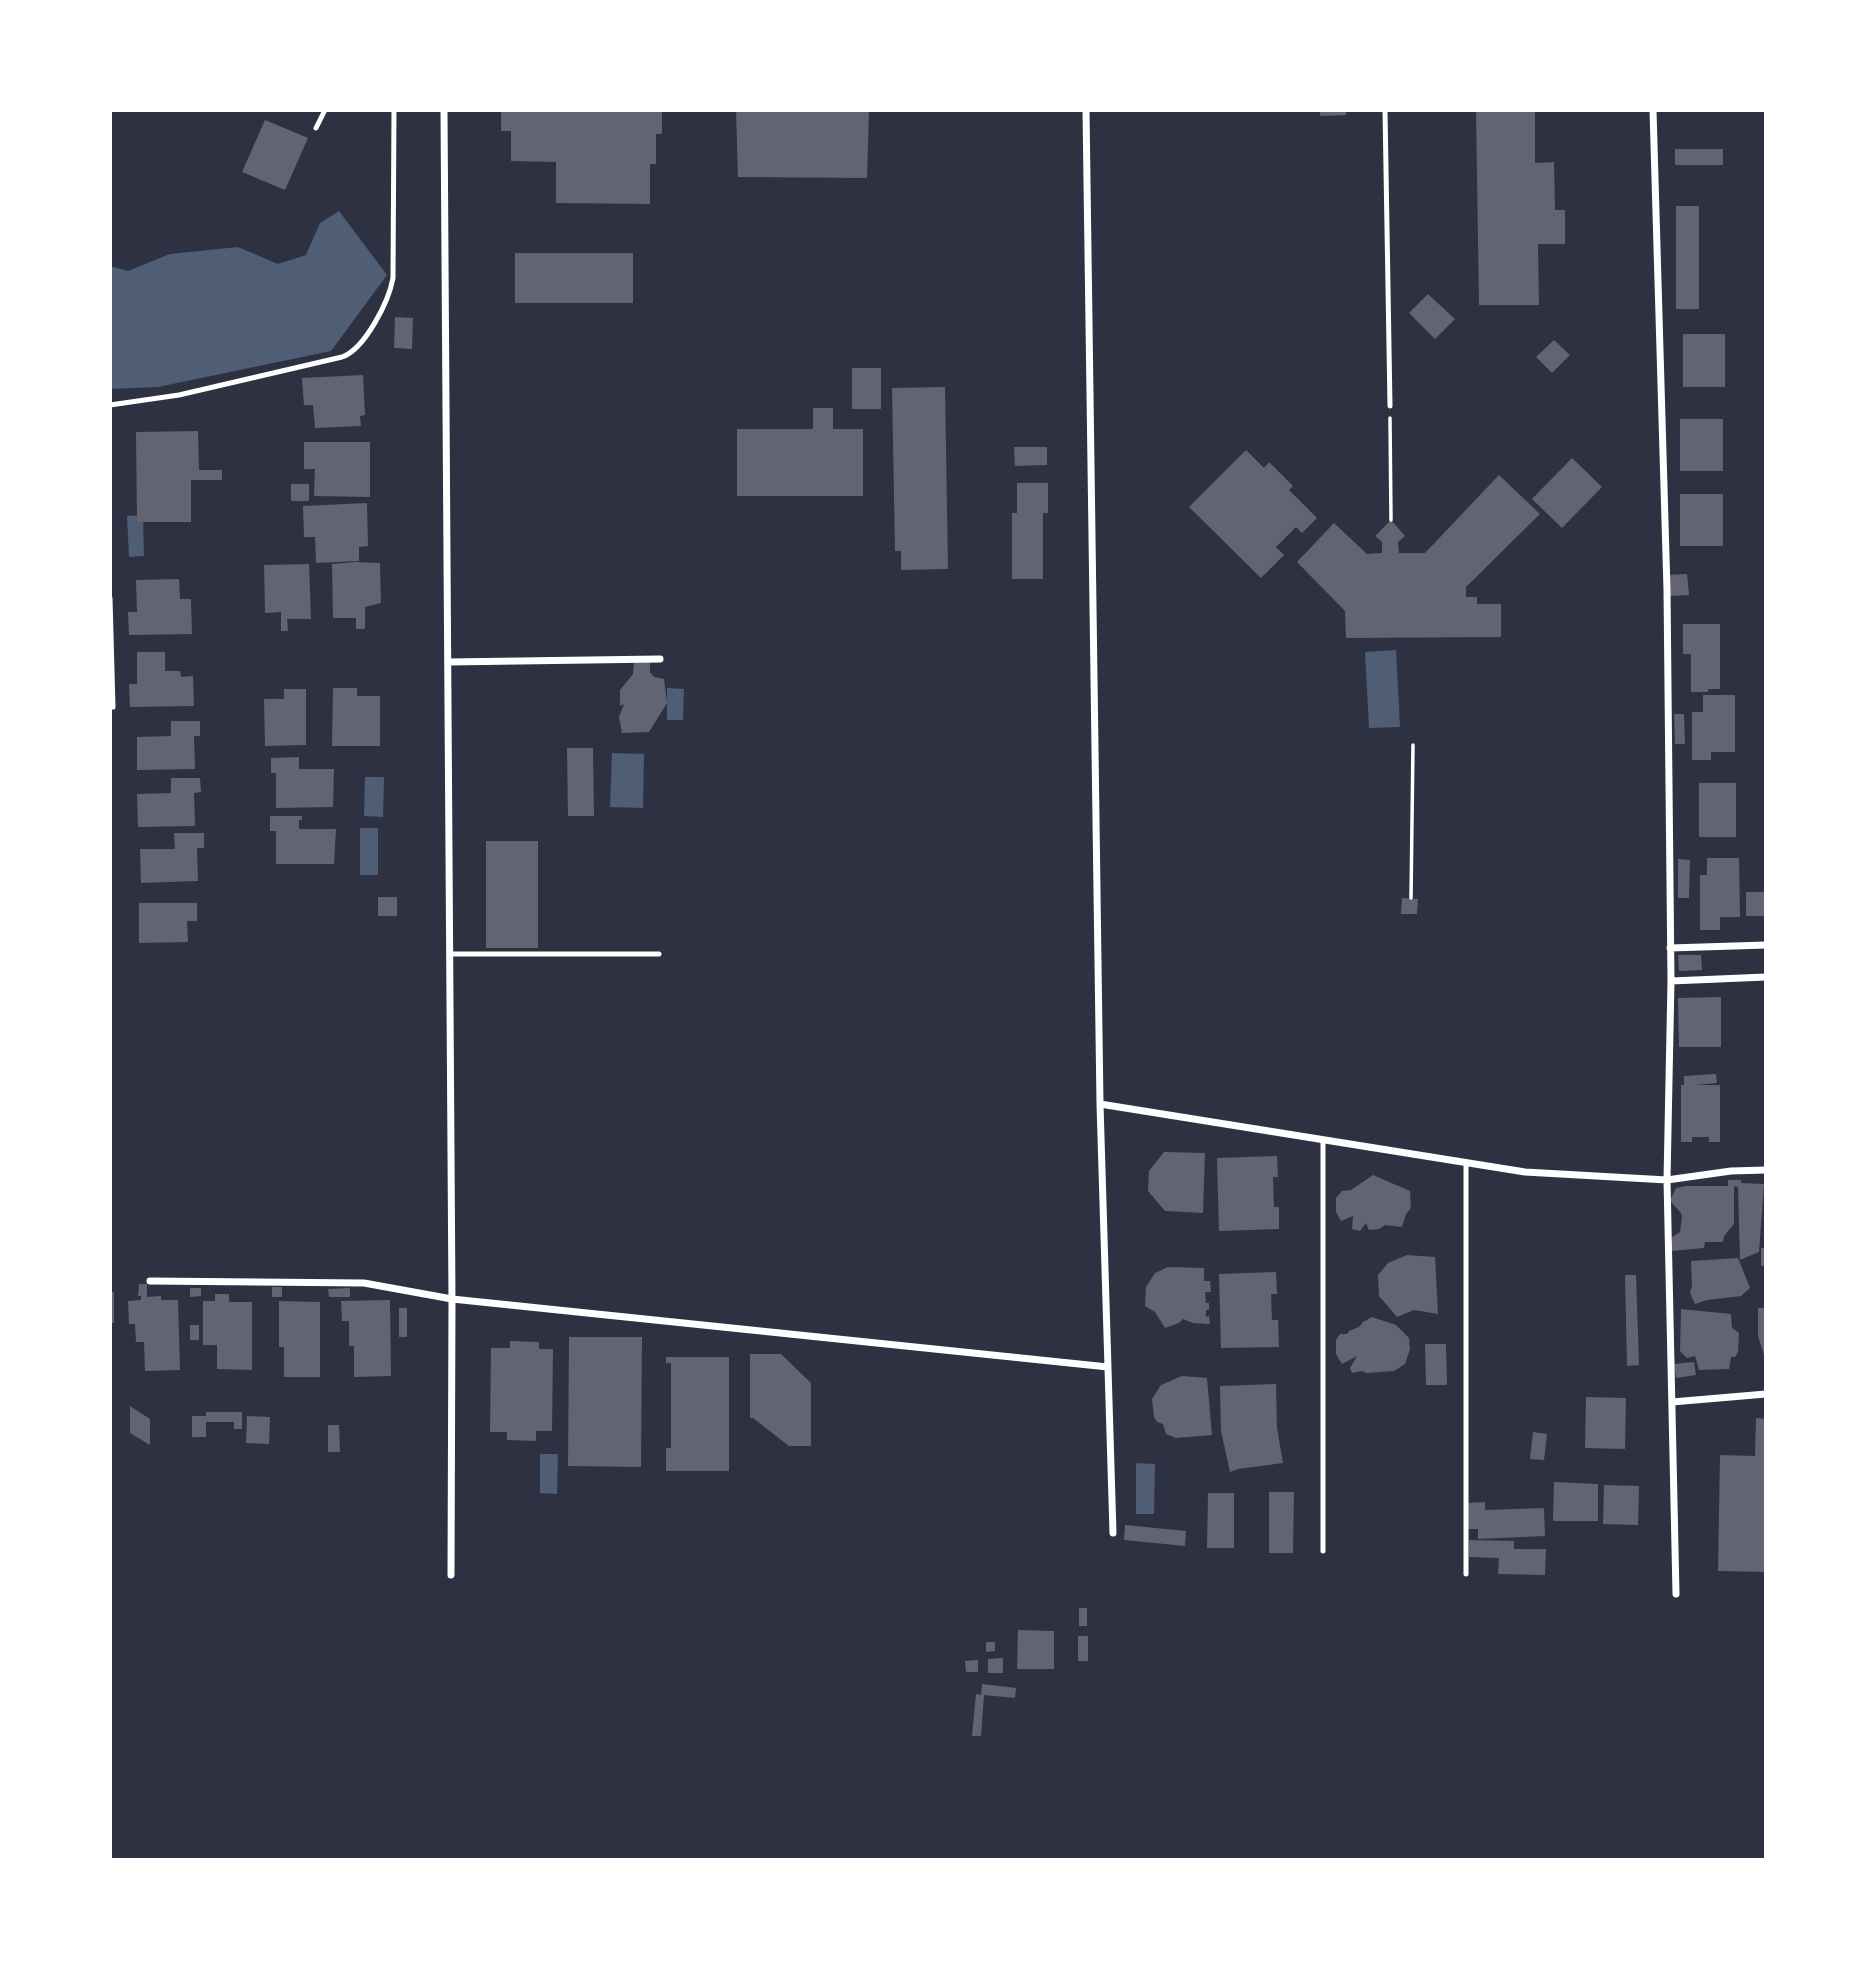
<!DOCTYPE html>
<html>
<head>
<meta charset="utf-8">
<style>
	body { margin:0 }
	#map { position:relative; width:1876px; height:1970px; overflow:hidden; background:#2d3142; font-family:Ubuntu,sans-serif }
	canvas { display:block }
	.frame { position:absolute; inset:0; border:112px solid #fff; pointer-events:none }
</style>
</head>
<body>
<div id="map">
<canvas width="1876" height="1970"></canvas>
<div class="frame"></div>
</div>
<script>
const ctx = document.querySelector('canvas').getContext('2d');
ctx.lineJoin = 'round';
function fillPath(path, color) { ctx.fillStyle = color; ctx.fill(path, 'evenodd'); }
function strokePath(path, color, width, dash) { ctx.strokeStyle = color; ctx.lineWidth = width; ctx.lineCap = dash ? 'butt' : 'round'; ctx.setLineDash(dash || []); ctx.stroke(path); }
fillPath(new Path2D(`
	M339,211L387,275L331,351L158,387L110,389V266L128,271L170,254L238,247L278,264L306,255L320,223Z
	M143,515L144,556L129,557L127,516Z
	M1396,650L1400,727L1369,728L1365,652Z
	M667,688L684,689L683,720H667Z
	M612,753L644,754L643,808L610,807Z
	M365,777H384L383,817L364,816Z
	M360,828H378V875H360Z
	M540,1454H558L557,1494L540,1493Z
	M1136,1463L1155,1464L1154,1514H1136Z`), '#4f5d75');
fillPath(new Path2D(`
	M501,110H662V134H656V164H650V204L556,203V162L511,161V131H501Z
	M736,110H869L867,178L738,177Z
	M1320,110H1346V115L1320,116Z
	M1476,110H1535V163L1554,162L1555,210H1565V244H1538L1539,305H1479Z
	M265,120L308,138L285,190L242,172Z
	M1675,149H1723V165H1675Z
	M1676,206H1699V309H1676Z
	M515,253H633V303H515Z
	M1428,294L1455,319L1435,339L1409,313Z
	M395,317L413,318L412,349L394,348Z
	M1683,334H1725V387H1683Z
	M1554,340L1570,355L1552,373L1536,357Z
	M852,368H881V409H852Z
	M363,375L365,415L360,416L361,426L315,428L313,405H304L302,378Z
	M945,387L948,569L901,570V551H895L892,388Z
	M813,408H833V429H863V496H737V429H813Z
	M1680,419H1723V471H1680Z
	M198,431L199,470H222V480H191V522H137L136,432Z
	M304,442H370V497L314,496L315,469H304Z
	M1014,447H1047V465L1015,466Z
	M1246,450L1264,468L1269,462L1293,486L1289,490L1317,518L1302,533L1296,527L1276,547L1284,555L1261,578L1189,507Z
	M1572,458L1602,487L1562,528L1532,499Z
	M1499,475L1540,514L1466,587V597H1477V604H1501V637L1346,638L1345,611L1297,562L1334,523L1367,554L1382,553V542L1375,536L1391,520L1405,536L1398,542L1399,553H1425Z
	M1017,483H1048V513H1043V579H1012V513H1017Z
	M291,484H309V501H291Z
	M1680,494H1723V546H1680Z
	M367,503L368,546L359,547V561L316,563L315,537H304L303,506Z
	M356,562L380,563L381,603L365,607V629H356V618H333L332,564Z
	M309,564L311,619H287L288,631H281V612L265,613L264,565Z
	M1687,574L1689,595L1669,596L1667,575Z
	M179,579L180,599H191L192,634L129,635L128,612H137L136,580Z
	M1683,624H1720V689H1708V692H1691V654H1683Z
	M137,652H165V671H180L181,677L193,676L194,706L130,707L129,684H137Z
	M634,662H650V672L654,677L664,679L667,703L649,732L622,733L619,717L624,704L620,706V690L633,674Z
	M333,688H357V696H380V746H332Z
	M284,689H306V745L265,746L264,699H284Z
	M1703,695H1735V752H1711V760H1692V712H1703Z
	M1674,714H1684L1685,744H1675Z
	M171,721H200V736H194L195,769L137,770V737L171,736Z
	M567,748H593L594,816H568Z
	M299,757V769H334L333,807L276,808V773H271V758Z
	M171,778H200L201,792L194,793L195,826L138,827L137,794L171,793Z
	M1699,783H1736V837H1699Z
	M270,816H302V820H299V829H336L334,864H276V831H270Z
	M174,833H204V848H197L198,881L141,883L140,849H175Z
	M486,841H538V948H486Z
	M1707,858H1739L1740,917H1720V930H1700V875H1707Z
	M1678,859L1690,860L1689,898H1678Z
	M1746,892H1766V916H1746Z
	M378,897H397V916H378Z
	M1402,898L1418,899L1417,914H1401Z
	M139,903H197V921H187L188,942L139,943Z
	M1678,955H1701L1702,970L1679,971Z
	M1721,997V1047H1679L1678,998Z
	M1716,1074L1717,1083L1695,1085H1720V1142H1709V1137H1692V1142H1681V1085H1684V1076Z
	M1164,1152L1205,1153L1203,1213L1165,1211L1148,1191L1149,1171Z
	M1277,1156L1278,1177H1273L1274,1207H1279V1229L1219,1231L1217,1158Z
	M1373,1175L1410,1191L1411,1208L1406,1214L1402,1227L1385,1225L1379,1229L1369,1230L1366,1223L1360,1231L1352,1229L1353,1216L1341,1221L1336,1212V1198L1342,1191L1351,1190Z
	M1728,1180H1741V1183L1764,1184L1759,1252L1740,1260L1738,1187L1734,1186V1224L1724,1236L1723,1242H1705L1704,1248L1672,1251V1237L1680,1232L1682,1217L1681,1213L1670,1201L1676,1188L1686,1186H1728Z
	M1761,1248H1766V1266H1761Z
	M1407,1255L1435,1257L1438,1314L1414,1310L1397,1317L1379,1296L1378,1275L1388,1263Z
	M1738,1258L1750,1288L1741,1296L1707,1300L1695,1304L1690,1293L1692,1285L1691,1261Z
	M1168,1267L1204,1268V1281H1210L1211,1292H1205L1206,1303H1209V1310H1206V1317L1209,1316L1210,1324L1193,1323L1183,1319L1179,1323L1165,1328L1155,1312L1145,1306L1146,1287L1155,1273Z
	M1276,1272L1277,1294H1271L1272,1320H1278L1279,1347L1221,1348L1219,1274Z
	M1625,1275H1636L1639,1365L1627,1366Z
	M139,1284H147V1297L161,1296V1300H178L180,1370L145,1371L144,1342H136L135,1324H129L128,1301L141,1300V1296H138Z
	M272,1287H282V1297H272Z
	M190,1288H201V1296L190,1297Z
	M350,1288V1297H329L328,1289Z
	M110,1292H114V1323H110Z
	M215,1294H229V1302H252V1370L217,1369V1345H203V1301H215Z
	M390,1300L391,1376L354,1377V1346H349V1321H342L341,1301Z
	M279,1301L320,1302V1377H284V1347H279Z
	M399,1308H407V1337H399Z
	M1758,1308H1766L1765,1358L1758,1336Z
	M1681,1309L1731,1314L1732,1328L1739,1333L1738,1352L1735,1357H1731L1729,1369L1699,1370L1695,1356L1687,1358L1680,1351Z
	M1372,1317L1396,1325L1409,1338L1410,1349L1405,1364L1394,1371L1367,1373L1362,1371L1352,1373L1350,1368L1357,1356L1342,1364L1336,1354V1340L1340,1334H1347L1349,1331L1359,1327L1363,1322Z
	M190,1325H199V1340H190Z
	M569,1337H642L641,1467L568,1466Z
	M510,1341L539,1342V1349H553L552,1431H536V1441L507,1440V1432H490L491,1348H510Z
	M1425,1344H1446L1447,1385H1426Z
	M750,1354H781L811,1383V1446H789L753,1418H750Z
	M666,1357H729V1471H666V1448H671V1363H666Z
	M1694,1362L1696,1375L1676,1378L1674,1364Z
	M1182,1376L1207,1378L1212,1435L1176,1438L1166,1434L1163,1424L1157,1422L1154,1417L1152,1399L1161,1385Z
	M1276,1384L1277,1428L1283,1463L1238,1469L1230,1472L1221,1431L1220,1386Z
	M1586,1397L1626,1398L1625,1449L1585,1448Z
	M130,1406L150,1419V1445L130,1433Z
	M206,1412H242V1429H234V1422H206V1437H192V1416H206Z
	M247,1416L270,1417L269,1444L246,1443Z
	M1756,1418L1766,1419V1572L1718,1571L1720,1455L1755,1456Z
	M328,1425H339L340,1452H328Z
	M1533,1432L1547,1434L1544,1460L1530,1459Z
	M1554,1482L1598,1484V1521H1553Z
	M1604,1485L1639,1486L1638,1525L1603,1524Z
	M1269,1492H1294L1293,1553H1269Z
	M1208,1493H1234V1548H1207Z
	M1485,1502V1510L1544,1508L1545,1536L1478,1539V1529H1467L1466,1503Z
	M1125,1525L1186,1531L1185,1546L1124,1540Z
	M1469,1540L1514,1541V1549H1546L1545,1575L1498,1574L1499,1558L1469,1557Z
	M1079,1608H1087V1626H1079Z
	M1018,1630L1054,1631V1669H1017Z
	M1078,1636H1088V1661H1078Z
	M986,1642H995V1651L986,1652Z
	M1003,1658V1673H988V1659Z
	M978,1660V1672H966L965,1661Z
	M982,1684L1016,1688L1015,1698L984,1695L981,1736H972L976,1694L981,1695Z`), '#626471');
strokePath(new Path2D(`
	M1390,418L1391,520
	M1411,898L1413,745`), '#fff', 3.5);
strokePath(new Path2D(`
	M1385,110L1390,406
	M316,128L325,110
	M110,405L179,395L342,357C365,349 389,301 393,278L394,110
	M110,598L113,707H110
	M450,954H659
	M1323,1551V1140
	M1466,1574V1163`), '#fff', 5);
strokePath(new Path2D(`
	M444,110L452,1299L451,1575
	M1086,110L1100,1104L1113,1533
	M1653,110L1667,590L1671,981L1667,1180L1676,1594
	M448,662L660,659
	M1670,948L1766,945
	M1671,981L1766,977
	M1100,1104L1525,1172L1667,1180L1731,1171L1766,1170
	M150,1281L364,1283L452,1299L1108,1367
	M1672,1402L1766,1394`), '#fff', 7);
</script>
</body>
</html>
